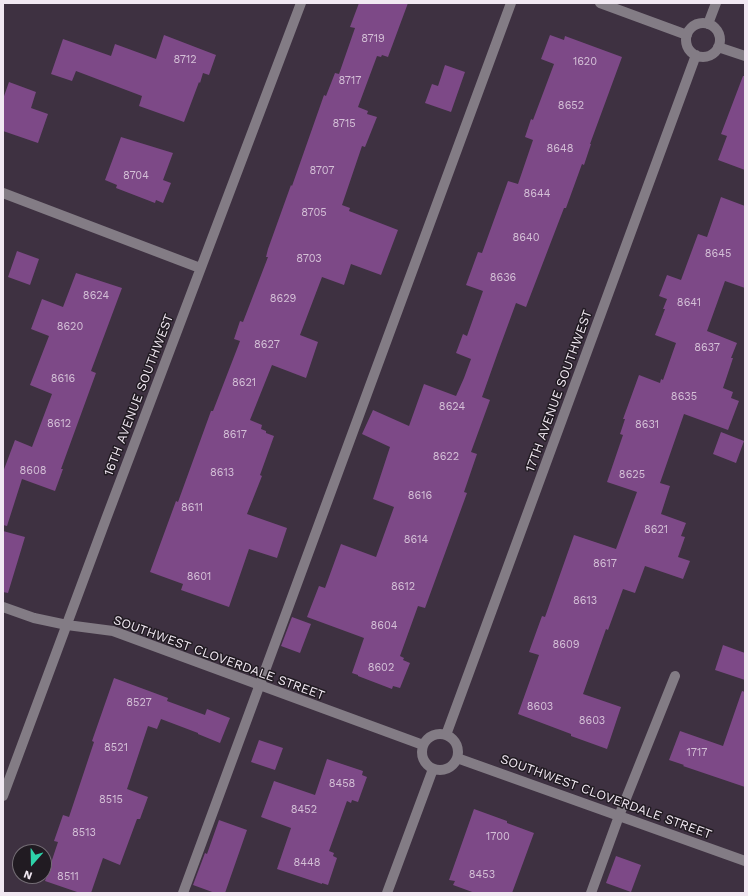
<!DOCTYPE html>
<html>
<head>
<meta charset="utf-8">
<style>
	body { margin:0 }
	#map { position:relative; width:748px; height:896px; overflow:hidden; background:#3e3141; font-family:"Work Sans",sans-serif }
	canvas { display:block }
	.frame { position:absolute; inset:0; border:4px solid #f1e8f2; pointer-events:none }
	.north { position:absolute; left:12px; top:844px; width:40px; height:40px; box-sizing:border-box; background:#211b22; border:1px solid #746d75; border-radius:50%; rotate:200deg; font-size:11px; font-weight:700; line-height:16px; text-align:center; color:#f1e8f2 }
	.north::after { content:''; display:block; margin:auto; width:14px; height:18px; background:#2ed4aa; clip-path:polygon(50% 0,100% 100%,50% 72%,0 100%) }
</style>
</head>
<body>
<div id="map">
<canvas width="748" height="896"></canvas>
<div class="frame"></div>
<div class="north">N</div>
</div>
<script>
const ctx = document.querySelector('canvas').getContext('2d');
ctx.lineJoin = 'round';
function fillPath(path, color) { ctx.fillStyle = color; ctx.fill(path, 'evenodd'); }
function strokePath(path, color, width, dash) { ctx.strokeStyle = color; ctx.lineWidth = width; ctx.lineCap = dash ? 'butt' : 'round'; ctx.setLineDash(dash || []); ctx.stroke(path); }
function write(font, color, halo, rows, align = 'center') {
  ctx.font = font + ' "Work Sans",sans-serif'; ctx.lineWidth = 3; ctx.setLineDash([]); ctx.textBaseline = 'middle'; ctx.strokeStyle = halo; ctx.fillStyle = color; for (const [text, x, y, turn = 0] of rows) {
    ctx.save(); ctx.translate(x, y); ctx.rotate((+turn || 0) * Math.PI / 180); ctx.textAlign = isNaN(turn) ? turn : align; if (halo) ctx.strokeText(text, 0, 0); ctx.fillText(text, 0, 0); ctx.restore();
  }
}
fillPath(new Path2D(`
	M359,3H408L388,57L382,55L381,57L377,56L358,107L368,111L367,114L377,117L365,147L362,146L342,205L350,208L349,211L398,230L381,275L351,264L344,285L322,277L300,335L318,342L306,378L272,365L250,420L262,425L261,429L266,431V433L274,436L260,475L262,476L247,514L287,528L277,558L249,549L229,607L181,590L183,584L150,572L176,501L178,502L211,411H213L237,349L240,341L234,339L240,321L243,322L268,257H266L268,249L291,185L292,186L324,95L326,96L335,73L339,74L355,28L350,27Z
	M164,35L216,55L209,75L203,73L200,83L199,82L184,122L139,106L142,96L76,71L72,81L51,74L63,39L111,56L115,44L156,59Z
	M550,35L564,40L565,36L622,57L590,144H591L584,165L582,164L566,208H564L526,307L516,303L498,352L482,397L490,400L471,452L477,454L464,492L467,493L425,608L418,606L400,656L404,658L403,660L410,663L400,688L393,686L392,689L358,676V675L352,673L364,638L307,617L319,586L325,588L341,544L376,557L394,507L373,499L390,447L362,434L373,410L409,426L424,384L456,396L464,378L471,359L456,353L463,334L467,336L483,291L466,285L478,252L482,253L508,181L518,184L533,140L525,137L531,119L533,120L554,64L541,59Z
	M445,65L465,72L451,112L425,103L432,84L438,86Z
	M743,76H745V170L718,160L727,136L721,134Z
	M9,82L36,92L31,108L48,114L38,143L3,131V99Z
	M121,137L173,153L163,180L171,183L163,203L156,200L155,203L116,188L117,185L105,180Z
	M721,197L745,206V288L725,281L707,331L737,343L731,358H733L723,388L733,392L731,398L739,401L728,430L684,414L660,483L670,486L661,514L686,523L681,536L685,537L678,557L690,561L683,579L645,566L635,593L623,589L608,630L606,629L583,694L621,707L607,749L571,736V734L518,714L539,655L529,652L542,616L545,617L574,535L616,549L637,492L607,482L623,435L620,434L625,419H623L639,375L660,383L661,379L663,380L676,343L655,335L665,309H663L667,299L659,296L667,275L681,280L698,234L707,237Z
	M17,251L39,259L30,285L8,277Z
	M76,273L122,288L91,371L96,373L61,469H63L55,491L22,479L7,526L3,525V472L15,440L32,447L52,394L30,385L49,336L31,329L42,299L63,307Z
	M721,432L744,441L736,463L713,454Z
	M3,531L25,537L8,593L3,592Z
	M292,617L311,624L300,653L281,646Z
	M723,645L745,653V680L715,670Z
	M114,678L168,698L167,701L205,715L207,709L230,718L220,743L198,734V733L161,719L157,729L148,726L127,789L148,797L140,819H137L120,865L103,858L91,893H80L45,881L58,842L54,841L63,815L69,817L94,742L92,741Z
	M742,691L745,692V787L683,766L684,765L669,760L680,731L723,746Z
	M259,740L283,748L275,770L251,762Z
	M327,759L363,771L362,775L367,777L358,802L352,800L351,803L347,801L329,851L334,853L333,856L337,858L328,885L322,883V884L277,869L291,828L261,817L274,781L315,795Z
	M474,809L507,821V823L534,833L512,893H475L453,885L455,881L449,880Z
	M219,820L247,830L225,893H215L193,885L205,853L207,854Z
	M616,856L641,865L631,892L606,883Z`), '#7d4987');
strokePath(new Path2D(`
	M600,3L687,35
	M686 40a17 17 0 1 1 34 0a17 17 0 1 1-34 0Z
	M708,24L716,3
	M718,47L745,56
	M3,193L200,268
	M3,607L34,618L67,625L113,631L423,745
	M422 752a18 18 0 1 1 36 0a18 18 0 1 1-36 0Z
	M446,735L696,55
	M457,758L745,861
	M3,796L106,519L301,3
	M183,893L511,3
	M387,893L433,769
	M591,893L619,816L675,676`), '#837c85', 10);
write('11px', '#d4c0d7', null, [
	["8719",373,39],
	["8712",185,60],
	["1620",585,62],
	["8717",350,81],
	["8652",571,106],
	["8715",344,124],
	["8648",560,149],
	["8707",322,171],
	["8704",136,176],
	["8644",537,194],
	["8705",314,213],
	["8640",526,238],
	["8645",718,254],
	["8703",309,259],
	["8636",503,278],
	["8624",96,296],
	["8629",283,299],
	["8641",689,303],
	["8620",70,327],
	["8627",267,345],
	["8637",707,348],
	["8616",63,379],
	["8621",244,383],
	["8635",684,397],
	["8624",452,407],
	["8612",59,424],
	["8631",647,425],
	["8617",235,435],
	["8622",446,457],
	["8608",33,471],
	["8613",222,473],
	["8625",632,475],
	["8616",420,496],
	["8611",192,508],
	["8621",656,530],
	["8614",416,540],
	["8617",605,564],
	["8601",199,577],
	["8612",403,587],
	["8613",585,601],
	["8604",384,626],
	["8609",566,645],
	["8602",381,668],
	["8527",139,703],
	["8603",540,707],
	["8603",592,721],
	["8521",116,748],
	["1717",697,753],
	["8458",342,784],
	["8515",111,800],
	["8452",304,810],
	["8513",84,833],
	["1700",498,837],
	["8448",307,863],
	["8453",482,875],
	["8511",68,877]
]);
write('13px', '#f1e8f2', '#211b22', [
	["17TH AVENUE SOUTHWEST",559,391,-70],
	["16TH AVENUE SOUTHWEST",139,395,-69],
	["SOUTHWEST CLOVERDALE STREET",219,658,20],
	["SOUTHWEST CLOVERDALE STREET",606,797,20]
]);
</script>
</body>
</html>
